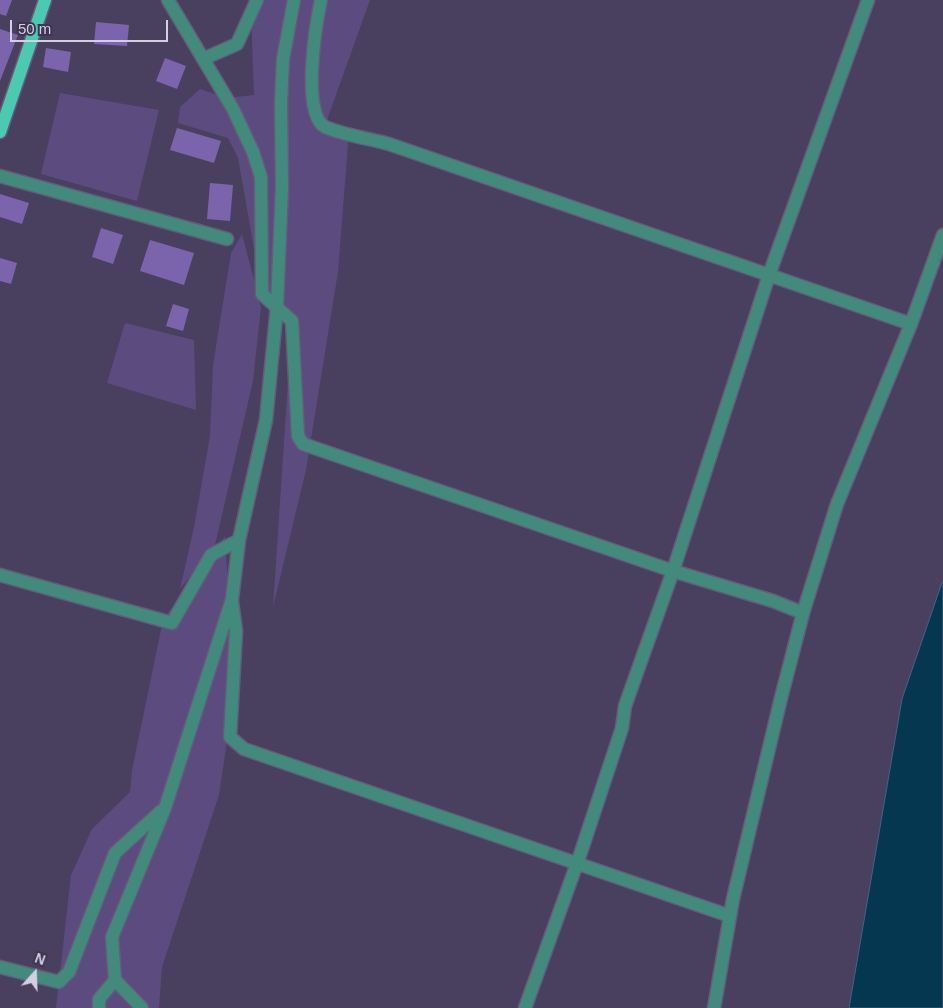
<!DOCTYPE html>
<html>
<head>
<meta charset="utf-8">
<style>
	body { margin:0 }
	#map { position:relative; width:943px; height:1008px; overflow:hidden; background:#493f5f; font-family:Arial,sans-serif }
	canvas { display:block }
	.north { position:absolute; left:10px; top:948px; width:50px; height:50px; -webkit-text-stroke:4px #3e3453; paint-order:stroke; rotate:20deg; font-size:14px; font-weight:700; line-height:20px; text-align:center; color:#d4cfe2 }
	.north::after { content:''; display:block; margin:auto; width:18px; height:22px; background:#d4cfe2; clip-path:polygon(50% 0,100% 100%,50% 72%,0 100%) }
	.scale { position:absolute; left:10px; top:20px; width:158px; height:22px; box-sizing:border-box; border:2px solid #d4cfe2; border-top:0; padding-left:6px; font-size:15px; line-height:18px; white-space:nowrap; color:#d4cfe2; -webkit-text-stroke:4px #3e3453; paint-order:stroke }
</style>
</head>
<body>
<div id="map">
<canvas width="943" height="1008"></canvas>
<div class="north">N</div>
<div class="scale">50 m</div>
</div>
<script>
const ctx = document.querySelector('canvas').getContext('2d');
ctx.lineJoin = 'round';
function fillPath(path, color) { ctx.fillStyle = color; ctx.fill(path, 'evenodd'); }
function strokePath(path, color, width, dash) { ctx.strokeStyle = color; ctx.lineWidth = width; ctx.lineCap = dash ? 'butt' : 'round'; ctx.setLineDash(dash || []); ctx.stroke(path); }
fillPath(new Path2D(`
	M257,0H370L327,120L306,105L316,117L347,133L348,145L338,272L306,470L273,607L292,321L262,294L238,158L228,138L178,123L180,107L200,89L226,98L254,95L251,12Z
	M60,93L159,110L137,201L41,174Z
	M242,234L261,307L253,381L215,545L180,589L194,527L210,436L213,365L231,253Z
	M125,323L194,340L196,410L107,383Z
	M225,536L234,694L219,795L162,967L159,1008H56L71,875L92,829L130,792L132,770L163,620Z`), '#5c4b7e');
const water = new Path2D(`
	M943,580V1008H849L902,699Z`);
fillPath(water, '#063750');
strokePath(water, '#44657c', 1);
fillPath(new Path2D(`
	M0,0H12L6,16L0,14Z
	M96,22L129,25L127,46L94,44Z
	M0,29L18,35L0,81Z
	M46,48L71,52L68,72L43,67Z
	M165,58L186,66L177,89L156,81Z
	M177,128L221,141L214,163L170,150Z
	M210,183L233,185L230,221L207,219Z
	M0,194L29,203L22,224L0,217Z
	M101,228L123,235L113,264L92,257Z
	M150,240L194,253L184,285L140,271Z
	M0,258L17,263L11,284L0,281Z
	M173,304L189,309L183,331L166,326Z`), '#7c64ac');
const minor = new Path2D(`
	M168,0L233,109L253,152L261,177L262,294L292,321L298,436L303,444L673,571L773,601L803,613
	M321,0C316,23 301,114 325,127C340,134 371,139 389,144L911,324
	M203,59L237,44L257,0
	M0,176L227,239
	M0,575L172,623L211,555L239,540
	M232,602L236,631L230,737L244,749L730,916
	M0,967L59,982L69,972L115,853L161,811
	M99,1008V999L115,980
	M142,1008L115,980L112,937L165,808L232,599L239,540L266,420L277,306L282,187L281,103L283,59L294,0
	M525,1008L580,855L622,728L625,706L673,571L769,275L868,0
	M714,1008L733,899L781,698L803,613L837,504L911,324L943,235`);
const major = new Path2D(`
	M0,132L45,0`);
strokePath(minor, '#655c79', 15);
strokePath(major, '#655c79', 15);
strokePath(minor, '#428b7c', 12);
strokePath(major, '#4bc9b1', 12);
</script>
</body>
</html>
